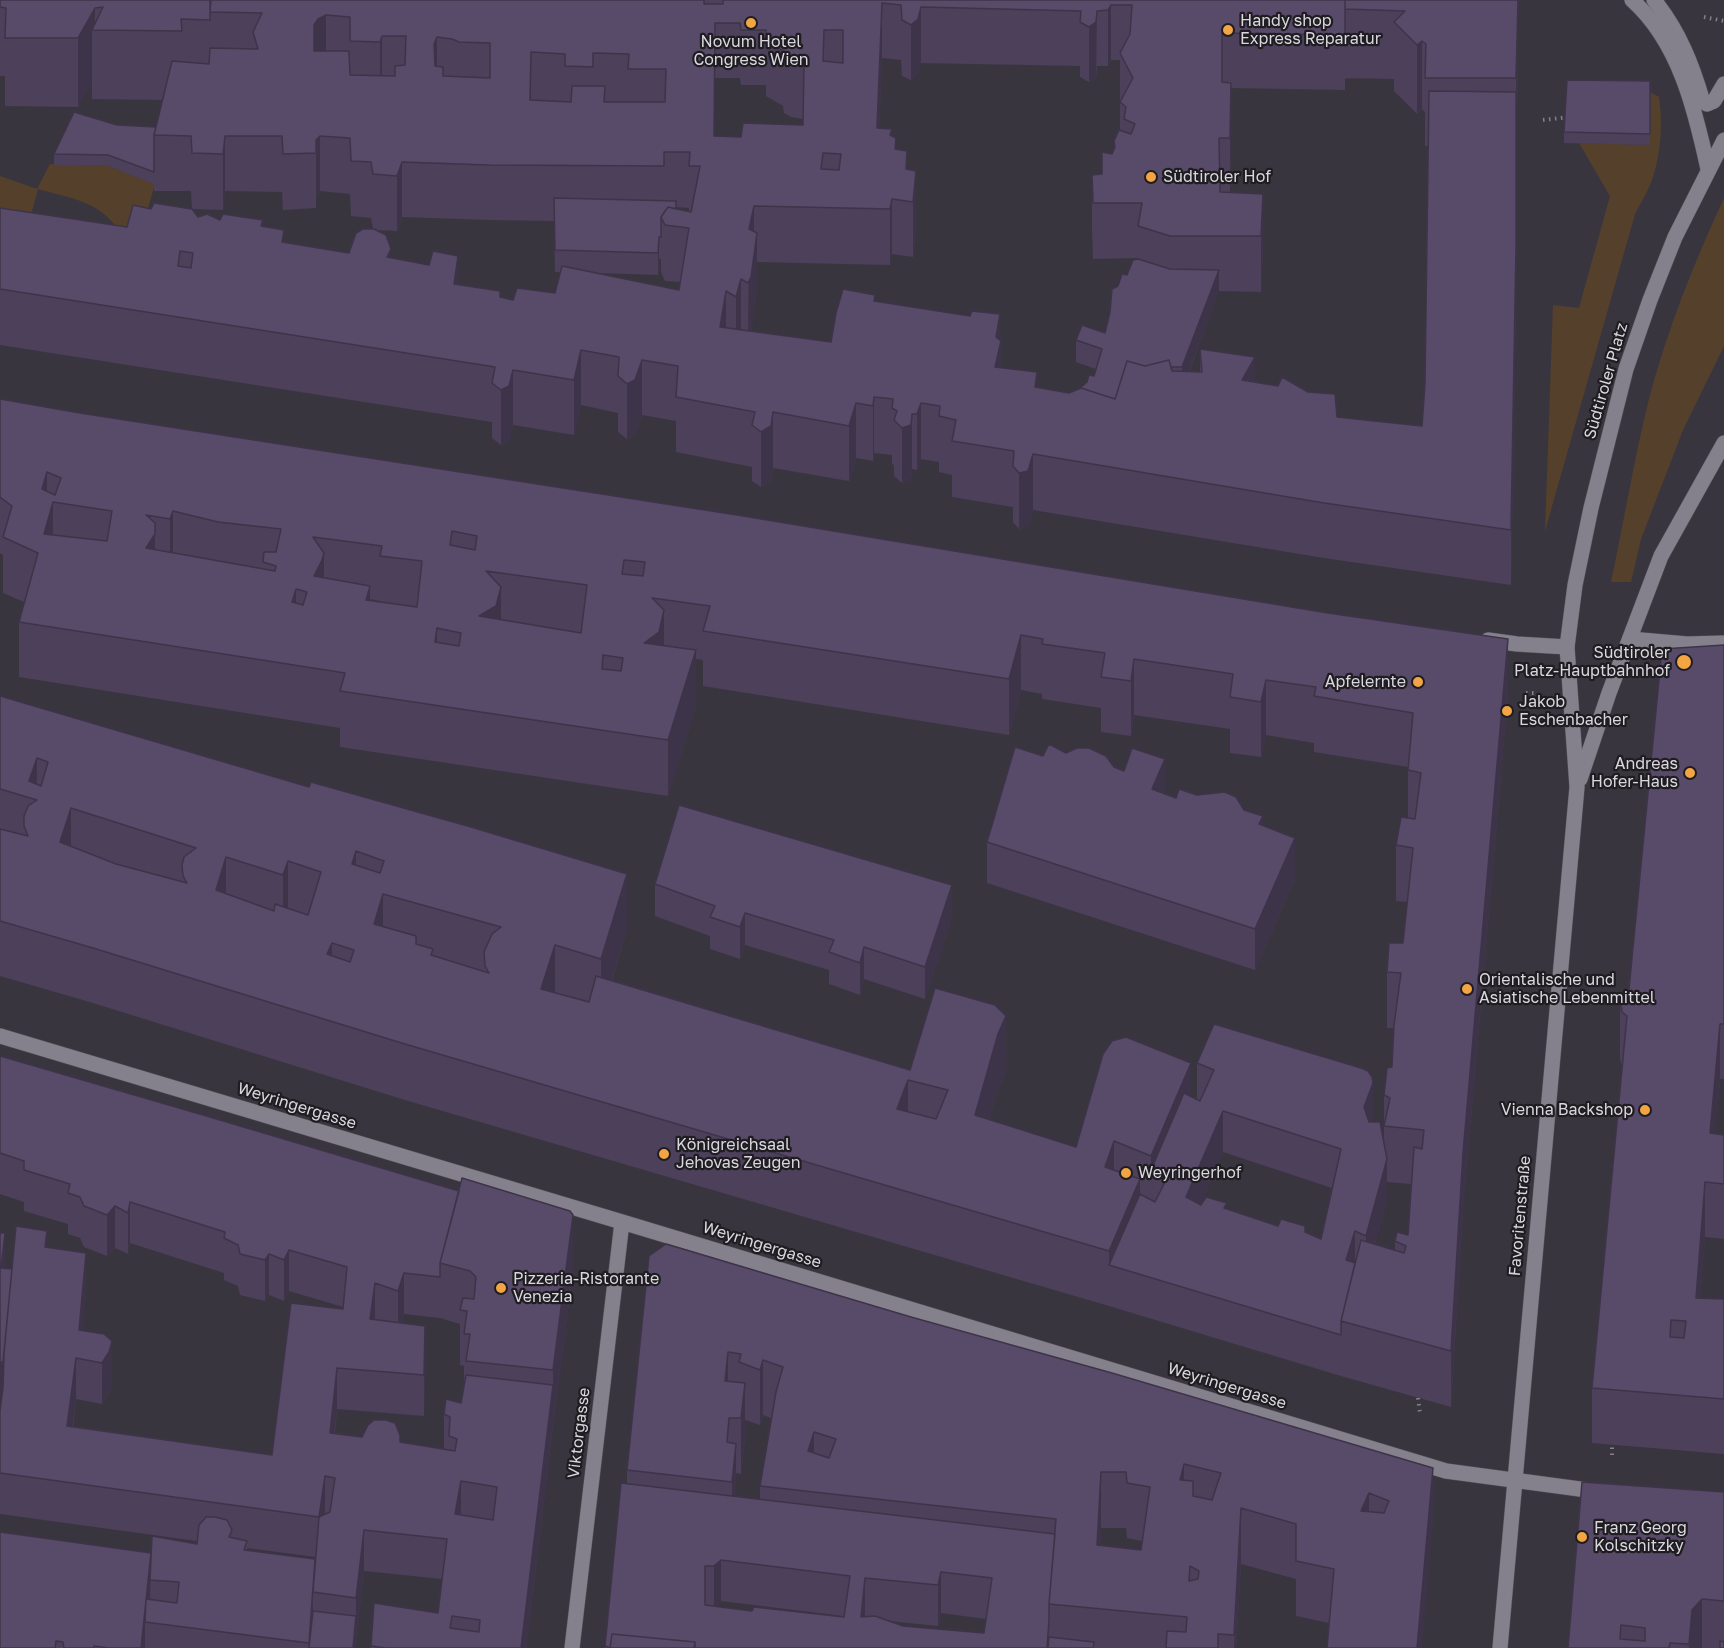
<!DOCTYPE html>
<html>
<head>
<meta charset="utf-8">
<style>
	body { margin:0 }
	canvas { display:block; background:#39353e }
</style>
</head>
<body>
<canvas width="1724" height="1648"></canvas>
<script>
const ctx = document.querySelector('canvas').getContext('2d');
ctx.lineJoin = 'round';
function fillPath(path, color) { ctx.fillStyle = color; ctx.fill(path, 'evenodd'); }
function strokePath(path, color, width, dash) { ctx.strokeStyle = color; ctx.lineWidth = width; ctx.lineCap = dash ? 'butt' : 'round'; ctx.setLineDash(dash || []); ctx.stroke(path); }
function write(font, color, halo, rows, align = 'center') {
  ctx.font = font + ' "Golos Text",sans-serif'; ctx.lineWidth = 4.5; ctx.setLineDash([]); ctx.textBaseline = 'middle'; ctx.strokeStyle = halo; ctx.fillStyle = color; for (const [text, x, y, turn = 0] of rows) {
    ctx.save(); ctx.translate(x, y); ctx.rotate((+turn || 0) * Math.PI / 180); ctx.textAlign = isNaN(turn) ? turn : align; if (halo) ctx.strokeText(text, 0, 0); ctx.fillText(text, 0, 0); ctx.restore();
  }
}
fillPath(new Path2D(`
	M1650,92L1659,97C1663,124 1661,159 1650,185C1646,195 1640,204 1635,214L1545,531L1553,305L1579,308L1610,196L1579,143L1650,145Z
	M50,164L108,166L155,184L133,260L114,231V224C95,200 65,197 38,189L17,266L0,264V176L37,189Z
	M1724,198V346L1683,430L1641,539L1631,582H1611C1624,521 1634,459 1649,399C1667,330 1694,263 1724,198Z`), '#55412b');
const pedestrian = new Path2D(`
	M1654,0C1679,31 1692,64 1703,102L1707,104L1714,101L1724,84`);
const minor = new Path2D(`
	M1630,639L1687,644L1724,643
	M1488,640L1517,644L1567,647
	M0,1036L622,1222L1446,1471L1602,1492
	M572,1648L622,1222`);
const secondary = new Path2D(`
	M1632,0C1679,42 1695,109 1708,169
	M1580,779L1609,693L1661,556L1724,443
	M1500,1648L1577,787L1567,647L1575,585L1591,508L1626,369L1650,300L1675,237L1724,140`);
strokePath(pedestrian, '#545159', 16);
strokePath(minor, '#545159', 16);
strokePath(secondary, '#545159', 16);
strokePath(new Path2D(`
	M1704,17L1724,21
	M1543,120L1569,117
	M1526,693H1537
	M1418,1398L1420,1413
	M1612,1455V1445`), '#848189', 4, [1.5, 4.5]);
strokePath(pedestrian, '#85818c', 15);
strokePath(minor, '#85818c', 15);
strokePath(secondary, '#85818c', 15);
fillPath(new Path2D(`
	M0,0H1518V71L1516,144V300L1511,585L1324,558L1033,510L1028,526L1019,529L1013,522V507L952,497V475L939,472V462L921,459L917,470L912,469L911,480L902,483L894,476V465L892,464V455L874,453L873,461L856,458L849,481L773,468L771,481L761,487L752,481V467L676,452V421L642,415L635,435L627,439L618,432V413L581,405L574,435L513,425L509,441L501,445L492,438V422L0,345V208L127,227L151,209L263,227L284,242L349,253L373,229L371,218L351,216L350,194L320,191L316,196V208L283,210L282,192L225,191L223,210L192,209L191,191H154V184L108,166L54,165V154L117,125L156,127L163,100L92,99V82L78,107L5,106V76H0ZM1345,0V78L1394,79V91L1417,114L1422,109L1425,112V146H1428L1425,384L1422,426L1337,417L1255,382L1200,349V372H1189L1219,291L1261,292L1263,250V194L1230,193L1231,88L1345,90ZM882,58L901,60L902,76L911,80L918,74L921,63L1080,66V77L1089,82L1096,78L1097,66H1108L1111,60H1120V130L1114,141V150L1102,174L1092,175V230L1093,259L1138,258V259L1127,275L1118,286L1105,333L1076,340V362L1096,369L1094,376L1079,389L1069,393L1037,388L1001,368L1000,340L875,301L831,342L751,331L757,288V262L890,265L892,254L913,257L916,226V171L907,169L896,149L892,136L879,128ZM715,78H740L741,85H766V96L783,106L784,113L791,117L803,119V125L741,137L715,136ZM676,207L689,208V212L676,209ZM402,217L489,220L554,221L555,272H561L555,293L513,300L458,285L391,258L376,230L397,231ZM659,259H661V272L665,281L680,282L679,290L597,273L658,275Z
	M1650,81V145L1564,143V132Z
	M0,399L1508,694L1463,1208L1451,1407L1341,1376L1109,1306L405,1100L93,1003L0,976V696L627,929L612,980L910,1070L1006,1072L998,1090L989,1120L1076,1147L1191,1097L1197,1100V1063L1373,1122L1384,1141V1095L1392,1067L1394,1028H1387V972L1403,943L1407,902L1396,901V845L1408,818V767L1314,752V743L1266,735L1261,757L1230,753V729L1134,715L1131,736L1101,732V708L1042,699V694L1021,690L1009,735L703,686V660L696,659V705L668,796L340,747V728L19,677V622L24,602L3,593V555L0,553ZM370,599L380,601V602L370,601ZM1223,1152L1332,1188L1321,1239L1305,1232L1278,1226L1227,1209L1200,1205ZM1387,1182L1411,1184L1408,1235L1395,1241V1250L1375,1244L1387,1200Z
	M1724,645V1079H1720L1715,1134L1724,1135V1239L1705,1237L1700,1298L1724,1299V1454L1592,1443V1388L1622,1066L1620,1059V1003L1629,989Z
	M1043,756L1114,767L1165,794L1176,798L1244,810L1263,825L1295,879L1255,970L987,883V842Z
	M655,884L952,917L925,999L864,979L860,995L829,984V970L745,945L740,959L710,949V936L655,916Z
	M0,1056L573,1271L553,1426L526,1648H371V1646L438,1613L442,1579L364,1571L355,1648H0L151,1553L197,1544V1541L0,1514V1406L2,1394H0V1233L5,1265V1268L12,1269L47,1247L86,1294L82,1331L104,1334L112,1382L109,1393L102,1404L76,1399L73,1426L272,1455L343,1307L289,1291L284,1301L269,1295L265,1301L240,1295L238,1286L224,1280V1273L130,1243L128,1254L115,1248L107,1256L84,1247L80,1238L68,1234V1224L24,1211V1202L0,1194ZM404,1314L440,1318L460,1324V1365L464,1366V1387L461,1403L444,1414V1449L335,1433L337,1409L424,1416L425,1367L401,1323ZM247,1548L316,1557L315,1559L247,1550Z
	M649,1256L911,1317L1433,1468V1523L1329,1623L1296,1616V1579L1241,1564L1236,1648H605L621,1483L627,1484V1470ZM763,1415L771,1418L760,1486V1499L736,1496V1473L741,1474L745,1438V1420L760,1425ZM1101,1528H1126L1127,1538L1142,1541L1141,1550L1100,1546ZM721,1601L844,1616L752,1611L715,1607ZM941,1613L986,1619L984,1633L903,1626L889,1621L938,1626Z
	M1724,1492V1648H1568Z`), '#4c405a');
fillPath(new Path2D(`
	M1518,2V71L1516,147V78Z
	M882,3V58L877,183V128Z
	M1111,5V60L1108,66V10Z
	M921,7V63L918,74L911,80V25Z
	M95,8V30H92V82L78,107V38Z
	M1097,11L1096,78L1089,82V27Z
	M326,15V70L314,51V25L318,19Z
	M715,23V78L714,191V136Z
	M382,36V92L380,98V42Z
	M437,37V93L434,99V44Z
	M1422,41V109L1417,114V45Z
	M531,52V108L530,100Z
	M1231,83V138L1230,193V138Z
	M225,136V191L223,210V154Z
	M320,136V191L316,196V208V140Z
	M402,162V217L397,231V176Z
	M916,171V226L913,257V202Z
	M1263,194V250L1261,292V236Z
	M892,199V254L890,265V209Z
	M754,206V254L757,233V288L751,332L748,339L749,229Z
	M659,237V259L658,275V253Z
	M1516,245V300L1511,585V530Z
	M391,249V304L387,257Z
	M458,256V311L454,284Z
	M1219,270V292L1182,389V367Z
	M741,279V335L736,352V297Z
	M726,291V347L720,327Z
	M1000,314V348L1001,341V396L995,423L996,337Z
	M581,350V405L574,435V380Z
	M1255,357V412L1242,380Z
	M642,360V415L635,435L627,439V384Z
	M513,370V425L509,441L501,445V390Z
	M1037,372V427L1035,387Z
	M874,397V453L873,461V406Z
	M856,403V458L849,481V426Z
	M921,403V459L917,470V414Z
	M773,412V468L771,481L761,487V432Z
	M912,414V469L911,480L902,483V428Z
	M1033,454V510L1028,526L1019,529V473Z
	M47,472V524L53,502V557L44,589L42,489Z
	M173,511V567L170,575V519Z
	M155,534V590L146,548Z
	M324,553V608L314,576Z
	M370,586V641L366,600Z
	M501,587V643L479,616Z
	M296,589V644L292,602Z
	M664,610V665L644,643Z
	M437,628V684L435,642Z
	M1021,635V690L1009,735V679Z
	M1508,639V694L1463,1208L1451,1407V1351L1463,1153Z
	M696,650V705L668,796V740Z
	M1134,659V715L1131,736V681Z
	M1266,680V735L1261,757V702Z
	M37,758V800L29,781Z
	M1165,759V800L1152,789Z
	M71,808V864L60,842Z
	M1263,816V857L1259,824Z
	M1295,838V879L1255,970V929Z
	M356,851V907L352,864Z
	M226,857V913L216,890Z
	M288,861V916L283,930V875Z
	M627,874V929L601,1015V959Z
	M952,885V917L925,999V967Z
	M383,894V949L374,924Z
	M745,913V945L740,959V927Z
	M332,943V998L327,954Z
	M555,945V1000L541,989Z
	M864,947V979L860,995V963Z
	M1006,1016V1072L998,1090L975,1170V1115L998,1034Z
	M1720,1024V1079L1711,1182L1710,1133Z
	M1191,1063V1118L1151,1170V1211V1156Z
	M908,1080V1135L897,1109Z
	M1373,1083V1124L1364,1148V1107Z
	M1223,1111V1152L1186,1238V1197Z
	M1114,1141V1197L1105,1167Z
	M1387,1159V1200L1366,1277V1236Z
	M1140,1179V1235L1109,1265V1251Z
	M1705,1182V1237L1696,1353V1298Z
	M130,1202V1243L128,1254V1213Z
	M115,1206V1248L107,1256V1215Z
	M573,1215V1271L553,1426L526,1648H521L553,1385V1370Z
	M1355,1231V1272L1346,1260Z
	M5,1233V1265L1,1300V1268Z
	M289,1250V1291L284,1301V1260Z
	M86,1253V1294L80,1358L79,1330Z
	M269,1254V1295L265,1301V1260Z
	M404,1273V1314L398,1332V1291Z
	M375,1283V1324L370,1319Z
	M425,1326V1367L424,1416V1375Z
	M112,1341V1382L109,1393L102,1404V1363Z
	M728,1352V1408L725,1381Z
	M76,1358V1399L67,1467V1426Z
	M763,1360V1415L760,1425V1370Z
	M0,1362H4V1394H0Z
	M337,1368V1409L330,1474V1433Z
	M745,1383V1438L741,1474V1418Z
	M814,1432V1487L808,1451Z
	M736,1444V1499L732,1537V1482Z
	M1184,1464V1519L1180,1480Z
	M1433,1468V1523L1422,1648H1417Z
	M1101,1472V1528L1097,1601V1545Z
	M325,1476V1517H319Z
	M461,1481V1522L455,1514Z
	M1369,1493V1549L1361,1511Z
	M1241,1508V1564L1236,1648H1234Z
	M364,1530V1571L355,1648H353L356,1616V1598Z
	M151,1553L150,1602L145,1622V1648H141Z
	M721,1560V1601L714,1607V1566Z
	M941,1572V1613L938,1626V1585Z
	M865,1578V1619L861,1617Z
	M313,1596V1628L311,1648H309Z
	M1702,1599V1648H1689L1692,1610Z`), '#3e344a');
const building = new Path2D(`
	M0,0H210V20L181,19L182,31L92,30L103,7L95,8L78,38H5L6,8L0,7Z
	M211,0H704V4H723V0H1345V35L1222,33V82L1231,83L1230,138H1219L1220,192L1263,194L1261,236H1170L1138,226L1142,203H1093L1092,175L1102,174V152L1112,154L1115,147L1114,141L1119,130L1131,134L1135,124L1124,119L1126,107L1120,102L1133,78L1120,53L1130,34L1132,5H1111L1108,10L1097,11L1096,22L1089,27L1080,22L1081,11L921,7L918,19L911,25L902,20L901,5L882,3L877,128L892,129L890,135L896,138L895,149L907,151L906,169L916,171L913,202L892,199L890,209L754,206L749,229L757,233L751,277L748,283L741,279L736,297L726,291L720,327L831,342L836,313L843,289L875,295L874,301L970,316L972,311L1000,314L996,337L1001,341L995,367L1037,372L1035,387L1069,393L1081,388L1115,399L1127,361L1145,366L1169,360L1172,371L1202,372L1200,349L1255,357L1242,380L1278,386L1282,377L1308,392L1335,394L1337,417L1422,426L1425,384L1429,91L1516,92V245L1511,530L1324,503L1033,454L1028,471L1019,473L1013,466L1014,451L952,441L956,420L939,416L940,406L921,403L917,414H912L911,425L902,428L894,420L897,411L892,408L893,399L874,397L873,406L856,403L849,426L773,412L771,426L761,432L752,425L755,412L676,397L678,366L642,360L635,380L627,384L618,376L619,357L581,350L574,380L513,370L509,386L501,390L492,383L495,367L0,289V208L127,227L133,205L151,209L154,203L192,209L198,217L207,214L220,220L223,214L263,220L261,226L284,230L282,242L349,253L356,233L363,229H374L386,235L391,249L387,257L429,265L433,251L458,256L454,284L500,291V297L513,300L517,288L555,293L562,266L679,290L689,228L665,225L661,217L668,207L691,212L700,166H689L690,152H664V166L489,165L402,162L397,176L373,174L371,162L351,161L350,138L320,136L316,140V153L283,154L282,136H225L223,154L192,153L191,136L154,135L172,61L209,64L210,48L258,49L253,32L262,13L210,12ZM326,15L350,17V41L380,42L382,36H406L405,65L395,66V76L350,75L349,51H314V25L318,19ZM715,23H740L741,30H766V41L783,51L784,58L791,62L804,64L803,125L743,123L741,137L714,136ZM824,30H843V63L823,61ZM437,37L452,39L459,42L490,43V78L443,76V67L435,66L434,44ZM531,52L565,54V66L593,67V53L629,54L628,69H666L665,102H604L605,86H572L571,102L530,100ZM823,153L841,154L839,170L821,169ZM180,251L193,253L191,268L178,266Z
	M1345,0H1518L1516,78H1425L1426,44L1422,41L1417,45L1394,22L1405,11L1345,9Z
	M1567,80L1650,81V134L1564,132Z
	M74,112L117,125L156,127L154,135V172L108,155L54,154Z
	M554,198L676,201V209L668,207L661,217V237H659L658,253L555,250Z
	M1138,259L1170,269L1219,270L1182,367H1171L1169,360L1145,366L1127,361L1115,399L1081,388L1079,389L1087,382L1089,375L1094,376L1102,349L1076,340L1082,325L1105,333L1110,312L1112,289L1118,286L1122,274L1127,275L1133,260Z
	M0,399L80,413L737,515L1328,613L1508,639L1463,1153L1451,1351L1341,1321L1361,1240L1404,1253L1406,1246L1395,1241L1397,1232L1408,1235L1414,1147L1422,1149L1424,1130L1384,1126L1390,1098L1384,1095L1387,1068L1392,1067L1394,1025L1401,973L1387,972L1389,943H1403L1413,848L1396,845L1401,817L1415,819L1421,773L1408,770L1413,713L1314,696L1316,687L1266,680L1261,702L1230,697L1233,674L1134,659L1131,681L1101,677L1105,653L1042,644L1043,639L1021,635L1009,679L703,631L710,606L652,598L664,610L659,632L644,643L696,650L668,740L340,691L345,673L19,622L38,553L3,537L12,506L0,497ZM47,472L61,478L55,495L42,489ZM53,502L112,511L107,541L44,534ZM173,511L218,522L281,529L276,552H264L263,562L276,566L275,571L146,548L155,534V523L146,515L170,519ZM452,531L477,536L475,550L450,545ZM313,537L382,546L380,556L422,561L417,607L366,600L370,586L314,576L322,560L324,553ZM624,560L645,562L643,576L622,574ZM486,571L587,585L581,633L479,616L496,606L501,587ZM296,589L307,592L303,605L292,602ZM437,628L461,633L459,646L435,642ZM603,655L623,658L621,671L602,669Z
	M1724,645V1024H1720L1710,1133L1724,1135V1184L1705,1182L1696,1298L1724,1299V1399L1592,1388L1627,1016L1622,1012L1620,1003L1622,995L1629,989L1662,649ZM1671,1320L1686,1321L1684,1338L1670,1337Z
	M0,696L309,787L311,782L471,827L627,874L601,959L555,945L541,989L589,1002L596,976L910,1070L935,988L995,1005L1006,1016L998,1034L975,1115L1076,1147L1103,1054L1112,1041L1126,1037L1191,1063L1151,1156L1114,1141L1105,1167L1140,1179L1109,1251L405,1044L93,948L0,921V829L28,836L24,826V816L28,806L37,800L0,789ZM37,758L48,762L41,786L29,781ZM71,808L196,848L184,857L182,865L183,876L187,883L116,864L60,842ZM356,851L384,861L380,873L352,864ZM226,857L283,875L288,861L321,872L308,915L275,904L274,911L216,890ZM383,894L501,927L492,934L484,952L485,966L489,973L431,955L433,949L416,944V936L374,924ZM332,943L354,950L350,962L327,954ZM908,1080L948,1090L936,1119L897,1109Z
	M1049,744L1066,753L1077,748H1089L1106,756L1114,767L1124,771L1132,748L1165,759L1152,789L1176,798L1179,789L1197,795L1225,792L1236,797L1244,810L1263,816L1259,824L1295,838L1255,929L987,842L1015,747L1043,756Z
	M679,805L952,885L925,967L864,947L860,963L829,952L834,940L745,913L740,927L710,917L715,906L655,884Z
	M1214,1024L1361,1068L1368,1071L1372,1077L1373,1083L1364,1107L1369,1122H1380L1387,1159L1366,1236L1355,1231L1346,1260L1355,1263L1341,1321V1335L1109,1265L1140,1194L1155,1202L1168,1176L1151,1170L1184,1093L1200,1101L1214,1070L1197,1063ZM1223,1111L1341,1149L1321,1239L1305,1232V1226L1281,1219L1278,1226L1224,1208L1227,1203L1206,1197L1201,1205L1186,1197Z
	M0,1056L203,1115L459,1191L440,1263V1277L404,1273L398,1291L375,1283L370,1319L425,1326L424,1375L337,1368L330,1433L362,1437L368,1425L374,1420H386L395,1423L400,1435V1442L455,1451L457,1439L449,1436L450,1417L444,1414L446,1399L461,1403L466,1375L553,1385L521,1648H386L371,1646L374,1603L438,1613L447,1539L364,1530L356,1598L313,1592L319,1517L0,1473V1411L3,1388L4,1353L16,1226L47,1231L45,1247L86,1253L79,1330L104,1334L112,1341L109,1352L102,1363L76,1358L67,1426L272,1455L291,1303L343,1309L347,1267L289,1250L284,1260L269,1254L265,1260L240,1254L238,1245L224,1238L225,1232L130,1202L128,1213L115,1206L107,1215L84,1206L80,1197L68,1193L70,1184L24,1170V1161L0,1153ZM325,1476L335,1478L330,1512L319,1517ZM461,1481L497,1487L493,1520L455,1514ZM452,1616L480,1620L479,1632L450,1628Z
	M462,1178L570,1211L573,1215L553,1370L466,1361L470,1334H464L467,1311L460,1310L463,1298L474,1299L476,1277L470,1271L440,1263Z
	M0,1233H5L1,1268L12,1269L3,1362H0Z
	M666,1244L911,1317L1112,1373L1433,1468L1417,1648H1327L1334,1569L1296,1561V1524L1241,1508L1234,1635L1218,1634V1648H1166L1167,1631L1186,1632L1187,1617L1049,1604L1056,1519L760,1486L776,1392L783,1367L763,1360L760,1370L739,1362L741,1354L728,1352L725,1381L745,1383L741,1418H729L727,1442L736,1444L732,1482L627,1470L649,1256ZM814,1432L836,1439L829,1458L808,1451ZM1184,1464L1221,1473L1212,1500L1193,1496V1481L1180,1480ZM1101,1472H1126L1127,1483L1150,1487L1141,1550L1097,1545ZM1369,1493L1389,1501L1384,1513L1361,1511ZM1190,1566L1199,1571L1198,1579L1189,1581Z
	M1582,1482L1724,1492V1601L1702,1599L1692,1610L1689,1644L1670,1643L1669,1648H1568ZM1621,1625L1645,1628V1641L1620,1639Z
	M621,1483L1055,1534L1049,1604V1620L1047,1648H695V1642L612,1634L610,1648L605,1646ZM721,1560L850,1576L844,1617L754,1607L752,1611L705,1605V1566H714ZM941,1572L992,1578L984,1633L903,1626L875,1616L861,1617L865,1578L938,1585Z
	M206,1517H215L227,1520L232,1530L229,1537L247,1541L244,1550L315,1559L309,1643L145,1622L146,1599L177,1603L179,1582L150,1580L152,1536L197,1544L199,1525Z
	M0,1532L151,1553L141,1648H108L94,1646V1648H64L63,1642L56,1641L55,1648H0Z
	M313,1611L356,1616L353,1648H309Z
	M612,1634L695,1642L694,1648H610Z
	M1049,1637L1094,1642L1093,1648H1048Z
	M1720,1641L1724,1642V1648H1720Z`);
fillPath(building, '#584a69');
strokePath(building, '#3e344a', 1.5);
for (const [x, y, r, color] of [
	[751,23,6,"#f2a542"],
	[1228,30,6,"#f2a542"],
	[1151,177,6,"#f2a542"],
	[1684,662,8,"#f2a542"],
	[1418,682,6,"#f2a542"],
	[1507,711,6,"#f2a542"],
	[1690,773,6,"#f2a542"],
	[1467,989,6,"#f2a542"],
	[1645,1110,6,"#f2a542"],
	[664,1154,6,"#f2a542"],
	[1126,1173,6,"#f2a542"],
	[501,1288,6,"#f2a542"],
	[1582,1537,6,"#f2a542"]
]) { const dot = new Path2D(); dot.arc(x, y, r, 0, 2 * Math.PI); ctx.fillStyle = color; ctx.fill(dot); strokePath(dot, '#1f1d21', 2); }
write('16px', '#dad8de', '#1f1d21', [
	["Handy shop",1240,21],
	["Express Reparatur",1240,39],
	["Novum Hotel",751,42,"center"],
	["Congress Wien",751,60,"center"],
	["Südtiroler Hof",1163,177],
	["Südtiroler",1670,653,"right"],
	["Platz-Hauptbahnhof",1670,671,"right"],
	["Apfelernte",1406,682,"right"],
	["Jakob",1519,702],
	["Eschenbacher",1519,720],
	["Andreas",1678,764,"right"],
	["Hofer-Haus",1678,782,"right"],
	["Orientalische und",1479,980],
	["Asiatische Lebenmittel",1479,998],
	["Vienna Backshop",1633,1110,"right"],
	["Königreichsaal",676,1145],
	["Jehovas Zeugen",676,1163],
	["Weyringerhof",1138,1173],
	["Pizzeria-Ristorante",513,1279],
	["Venezia",513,1297],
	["Franz Georg",1594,1528],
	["Kolschitzky",1594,1546]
], 'left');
write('16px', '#dad8de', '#1f1d21', [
	["Südtiroler Platz",1606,381,-74],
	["Weyringergasse",297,1106,17],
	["Favoritenstraße",1520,1216,-85],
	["Weyringergasse",762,1245,17],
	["Weyringergasse",1227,1386,17],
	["Viktorgasse",579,1433,-83]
]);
</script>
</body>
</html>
